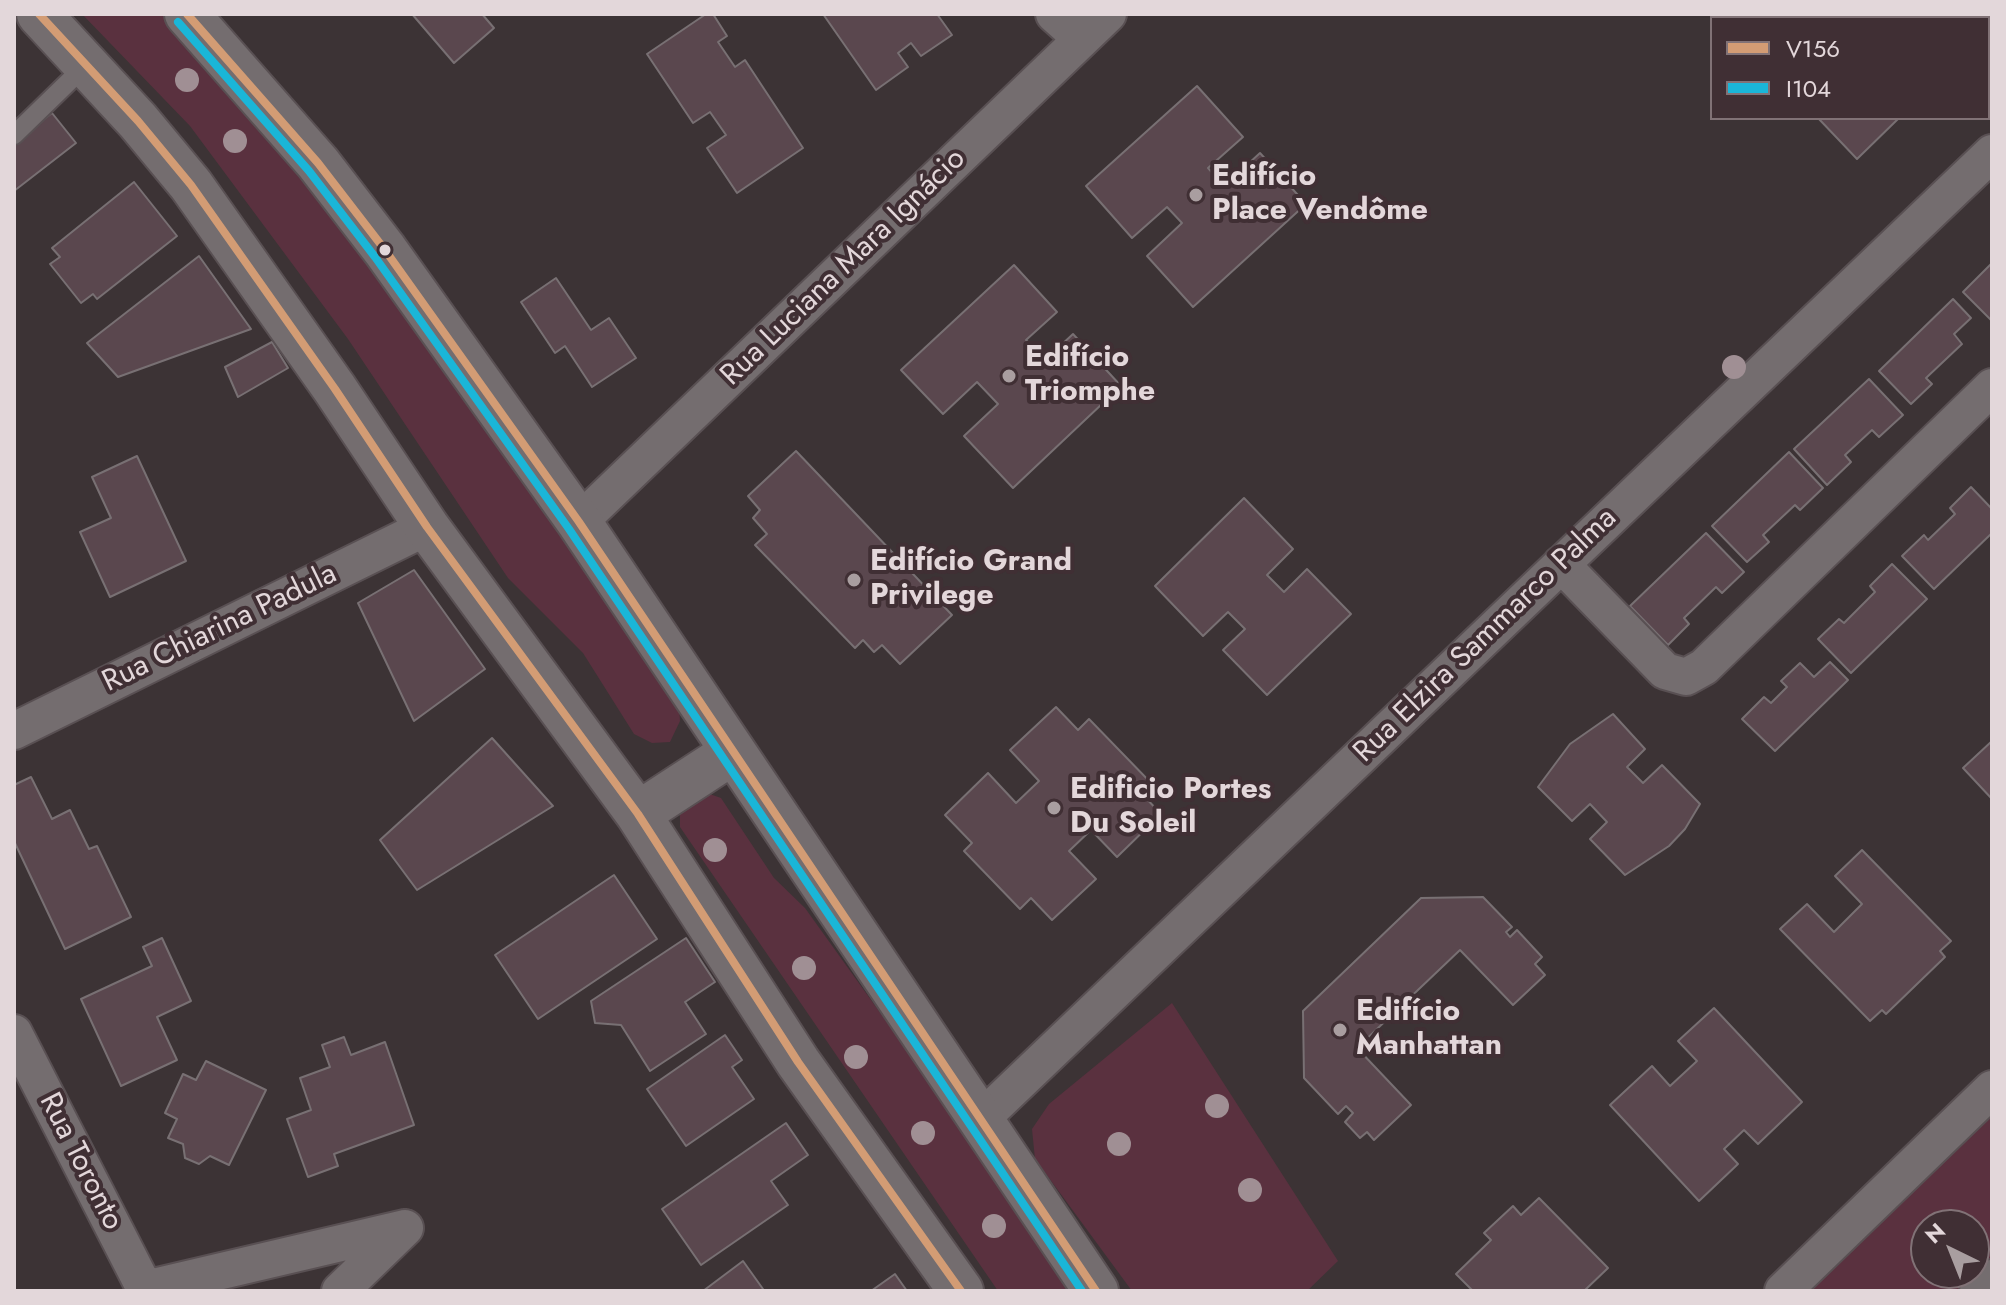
<!DOCTYPE html>
<html>
<head>
<meta charset="utf-8">
<style>
	body { margin:0 }
	#map { position:relative; width:2006px; height:1305px; overflow:hidden; background:#3c3335; font-family:Jost,sans-serif }
	canvas { display:block }
	.frame { position:absolute; inset:0; border:16px solid #e3d7da; pointer-events:none }
	.legend { position:absolute; left:1710px; top:16px; width:280px; height:104px; box-sizing:border-box; background:#402f34; border:2px solid #817276; margin:0; padding:10px 14px; list-style:none; font-size:24px; color:#e3d7da }
	.legend li { display:flex; align-items:center; gap:16px; height:40px }
	.legend b { width:40px; border:2px solid #817276 }
	.north { position:absolute; left:1910px; top:1209px; width:80px; height:80px; box-sizing:border-box; background:#402f34; border:2px solid #817276; border-radius:50%; rotate:317deg; font-size:22px; font-weight:700; line-height:32px; text-align:center; color:#e3d7da }
	.north::after { content:''; display:block; margin:auto; width:28px; height:36px; background:#a99ea0; clip-path:polygon(50% 0,100% 100%,50% 72%,0 100%) }
</style>
</head>
<body>
<div id="map">
<canvas width="2006" height="1305"></canvas>
<div class="frame"></div>
<ul class="legend">
<li><b style="height:10px;background:#d39c74"></b>V156</li>
<li><b style="height:10px;background:#1ab6d8"></b>I104</li>
</ul>
<div class="north">N</div>
</div>
<script>
const ctx = document.querySelector('canvas').getContext('2d');
ctx.lineJoin = 'round';
function fillPath(path, color) { ctx.fillStyle = color; ctx.fill(path, 'evenodd'); }
function strokePath(path, color, width, dash) { ctx.strokeStyle = color; ctx.lineWidth = width; ctx.lineCap = dash ? 'butt' : 'round'; ctx.setLineDash(dash || []); ctx.stroke(path); }
function write(font, color, halo, rows, align = 'center') {
  ctx.font = font + ' Jost,sans-serif'; ctx.lineWidth = 8; ctx.setLineDash([]); ctx.textBaseline = 'middle'; ctx.strokeStyle = halo; ctx.fillStyle = color; for (const [text, x, y, turn = 0] of rows) {
    ctx.save(); ctx.translate(x, y); ctx.rotate((+turn || 0) * Math.PI / 180); ctx.textAlign = isNaN(turn) ? turn : align; if (halo) ctx.strokeText(text, 0, 0); ctx.fillText(text, 0, 0); ctx.restore();
  }
}
fillPath(new Path2D(`
	M82,14H163L320,191L566,536L679,705L680,721L670,742L652,743L634,734L583,653L508,578L348,339L190,126Z
	M704,792L721,798L774,878L805,908L1069,1276L1065,1291H998L680,827V809Z
	M1172,1003L1338,1261L1307,1291H1132L1035,1159L1032,1129L1049,1104Z
	M1992,1099V1267L1966,1291H1792ZM1926,1225H1974V1273H1926Z`), '#5a313f');
const building = new Path2D(`
	M412,14H482L494,28L454,63Z
	M706,14H713L727,36L718,42L735,67L745,60L803,148L737,193L707,148L726,135L710,112L693,123L647,54Z
	M823,14H937L952,35L921,56L911,43L898,53L908,67L876,90Z
	M1804,14H1892L1896,18H1800Z
	M1925,14H1962L1966,18H1921Z
	M1197,86L1243,137L1208,168L1224,186L1260,153L1306,204L1193,307L1147,256L1182,223L1167,207L1132,238L1086,186Z
	M52,113L76,143L14,191V142Z
	M1818,118H1899L1857,159Z
	M134,182L177,236L97,299L93,294L81,303L50,264L60,257L52,248Z
	M199,256L251,329L118,377L87,343Z
	M1992,263V321L1963,292Z
	M1014,265L1057,312L1026,340L1045,360L1073,334L1121,386L1013,488L964,436L998,404L977,382L943,414L901,370Z
	M556,278L591,330L609,318L636,358L592,387L565,346L555,353L521,302Z
	M1953,299L1971,318L1954,334L1962,344L1926,378L1932,384L1911,404L1879,371Z
	M272,342L288,368L238,397L225,367Z
	M1869,379L1903,415L1879,437L1872,430L1845,455L1851,462L1827,485L1794,449Z
	M796,451L952,615L900,664L882,645L874,652L863,640L855,648L755,545L767,534L753,518L760,510L748,496Z
	M1789,452L1823,488L1800,510L1795,505L1763,535L1769,542L1747,562L1712,526Z
	M137,456L186,561L110,597L80,532L111,518L92,477Z
	M1971,487L1992,509V533L1934,589L1902,556L1924,535L1928,540L1955,514L1950,508Z
	M1244,498L1293,549L1267,575L1284,592L1307,569L1351,614L1267,695L1223,650L1245,629L1228,612L1203,636L1155,586Z
	M1706,533L1744,572L1722,593L1716,587L1684,618L1689,624L1668,645L1630,606Z
	M1892,564L1927,599L1851,673L1818,639L1839,619L1844,623L1875,592L1870,586Z
	M414,570L485,669L414,721L358,603Z
	M1830,662L1848,680L1775,751L1742,719L1764,697L1771,703L1787,687L1781,681L1800,663L1814,677Z
	M1056,707L1078,730L1089,719L1153,785L1143,795L1161,814L1117,857L1091,830L1069,851L1096,879L1052,920L1031,898L1020,909L964,851L972,843L945,815L988,773L1016,803L1039,781L1010,750Z
	M1613,714L1645,749L1627,767L1643,783L1662,765L1700,804L1685,829L1669,846L1625,875L1590,839L1607,822L1590,804L1572,821L1538,787L1570,744Z
	M492,738L553,806L417,890L380,840Z
	M1992,741V799L1963,768Z
	M31,777L52,819L70,810L89,849L97,846L131,917L65,949L14,841V785Z
	M1862,850L1951,941L1940,951L1945,957L1886,1014L1882,1010L1870,1021L1780,929L1807,904L1834,932L1862,904L1835,876Z
	M614,875L657,939L538,1019L495,955Z
	M1483,897L1512,927L1506,932L1510,937L1517,930L1542,957L1535,964L1545,975L1513,1005L1460,950L1357,1048L1411,1105L1374,1140L1367,1132L1360,1138L1345,1122L1353,1113L1346,1106L1338,1114L1304,1078L1303,1011L1421,898Z
	M162,938L191,1001L157,1017L177,1060L121,1086L81,999L152,966L143,947Z
	M686,938L715,982L685,1002L706,1034L650,1071L621,1025L595,1023L591,1001Z
	M1714,1008L1802,1102L1758,1144L1744,1130L1724,1149L1738,1164L1699,1201L1610,1105L1652,1066L1670,1086L1697,1061L1678,1041Z
	M725,1035L742,1060L732,1067L754,1099L686,1146L647,1089Z
	M344,1037L351,1055L385,1042L414,1125L334,1154L338,1166L308,1177L287,1119L311,1110L300,1078L330,1067L322,1045Z
	M206,1061L266,1090L229,1165L210,1156L199,1164L185,1158L183,1144L168,1138L177,1119L165,1113L183,1074L196,1080Z
	M786,1123L808,1155L771,1181L788,1205L701,1265L662,1209Z
	M1539,1198L1608,1268L1584,1291H1473L1456,1274L1491,1240L1484,1233L1513,1206L1521,1215Z
	M743,1261L763,1289L761,1291H703Z
	M895,1274L907,1291H871Z`);
fillPath(building, '#5a474e');
strokePath(building, '#787073', 2);
const lane = new Path2D(`
	M14,135L87,64`);
const street = new Path2D(`
	M1054,14L1082,39
	M579,522L1108,14
	M1561,564L1665,671L1686,677L1704,667L1992,387
	M14,731L427,527
	M14,1033L146,1291
	M980,1120L1992,153
	M145,1289L405,1228
	M340,1291L405,1228
	M1783,1291L1992,1089
	M1978,1291L1992,1278`);
const secondary = new Path2D(`
	M39,14L138,121L191,185L335,389L427,527L638,814L798,1062L961,1291
	M187,14L318,163L385,250L579,522L1096,1291
	M638,814L733,752`);
strokePath(lane, '#595053', 22);
strokePath(street, '#595053', 40);
strokePath(secondary, '#595053', 48);
strokePath(lane, '#746d6f', 18);
strokePath(street, '#746d6f', 36);
strokePath(secondary, '#746d6f', 44);
strokePath(new Path2D(`
	M39,14L138,121L191,185L335,389L427,527L638,814L798,1062L961,1291
	M187,14L318,163L385,250L579,522L1096,1291`), '#d39c74', 8);
strokePath(new Path2D(`
	M178,22L309,171L375,257L569,529L1082,1291`), '#1ab6d8', 8);
ctx.fillStyle = '#a08f94';
for (const [x, y] of [
	[187,80],
	[235,141],
	[1734,367],
	[715,850],
	[804,968],
	[856,1057],
	[1217,1106],
	[923,1133],
	[1119,1144],
	[1250,1190],
	[994,1226]
]) { ctx.beginPath(); ctx.arc(x, y, 12, 0, 2 * Math.PI); ctx.fill(); }
for (const [x, y, r, color] of [
	[1196,195,8,"#a99ea0"],
	[385,250,7,"#e3d7da"],
	[1009,376,8,"#a99ea0"],
	[854,580,8,"#a99ea0"],
	[1054,808,8,"#a99ea0"],
	[1340,1030,8,"#a99ea0"]
]) { const dot = new Path2D(); dot.arc(x, y, r, 0, 2 * Math.PI); ctx.fillStyle = color; ctx.fill(dot); strokePath(dot, '#402f34', 3); }
write('bold 30px', '#e3d7da', '#402f34', [
	["Edifício",1212,178],
	["Place Vendôme",1212,212],
	["Edifício",1025,359],
	["Triomphe",1025,393],
	["Edifício Grand",870,563],
	["Privilege",870,597],
	["Edificio Portes",1070,791],
	["Du Soleil",1070,825],
	["Edifício",1356,1013],
	["Manhattan",1356,1047]
], 'left');
write('30px', '#e3d7da', '#402f34', [
	["Rua Luciana Mara Ignácio",844,268,-44],
	["Rua Chiarina Padula",220,629,-26],
	["Rua Elzira Sammarco Palma",1486,636,-44],
	["Rua Toronto",80,1162,63]
]);
</script>
</body>
</html>
